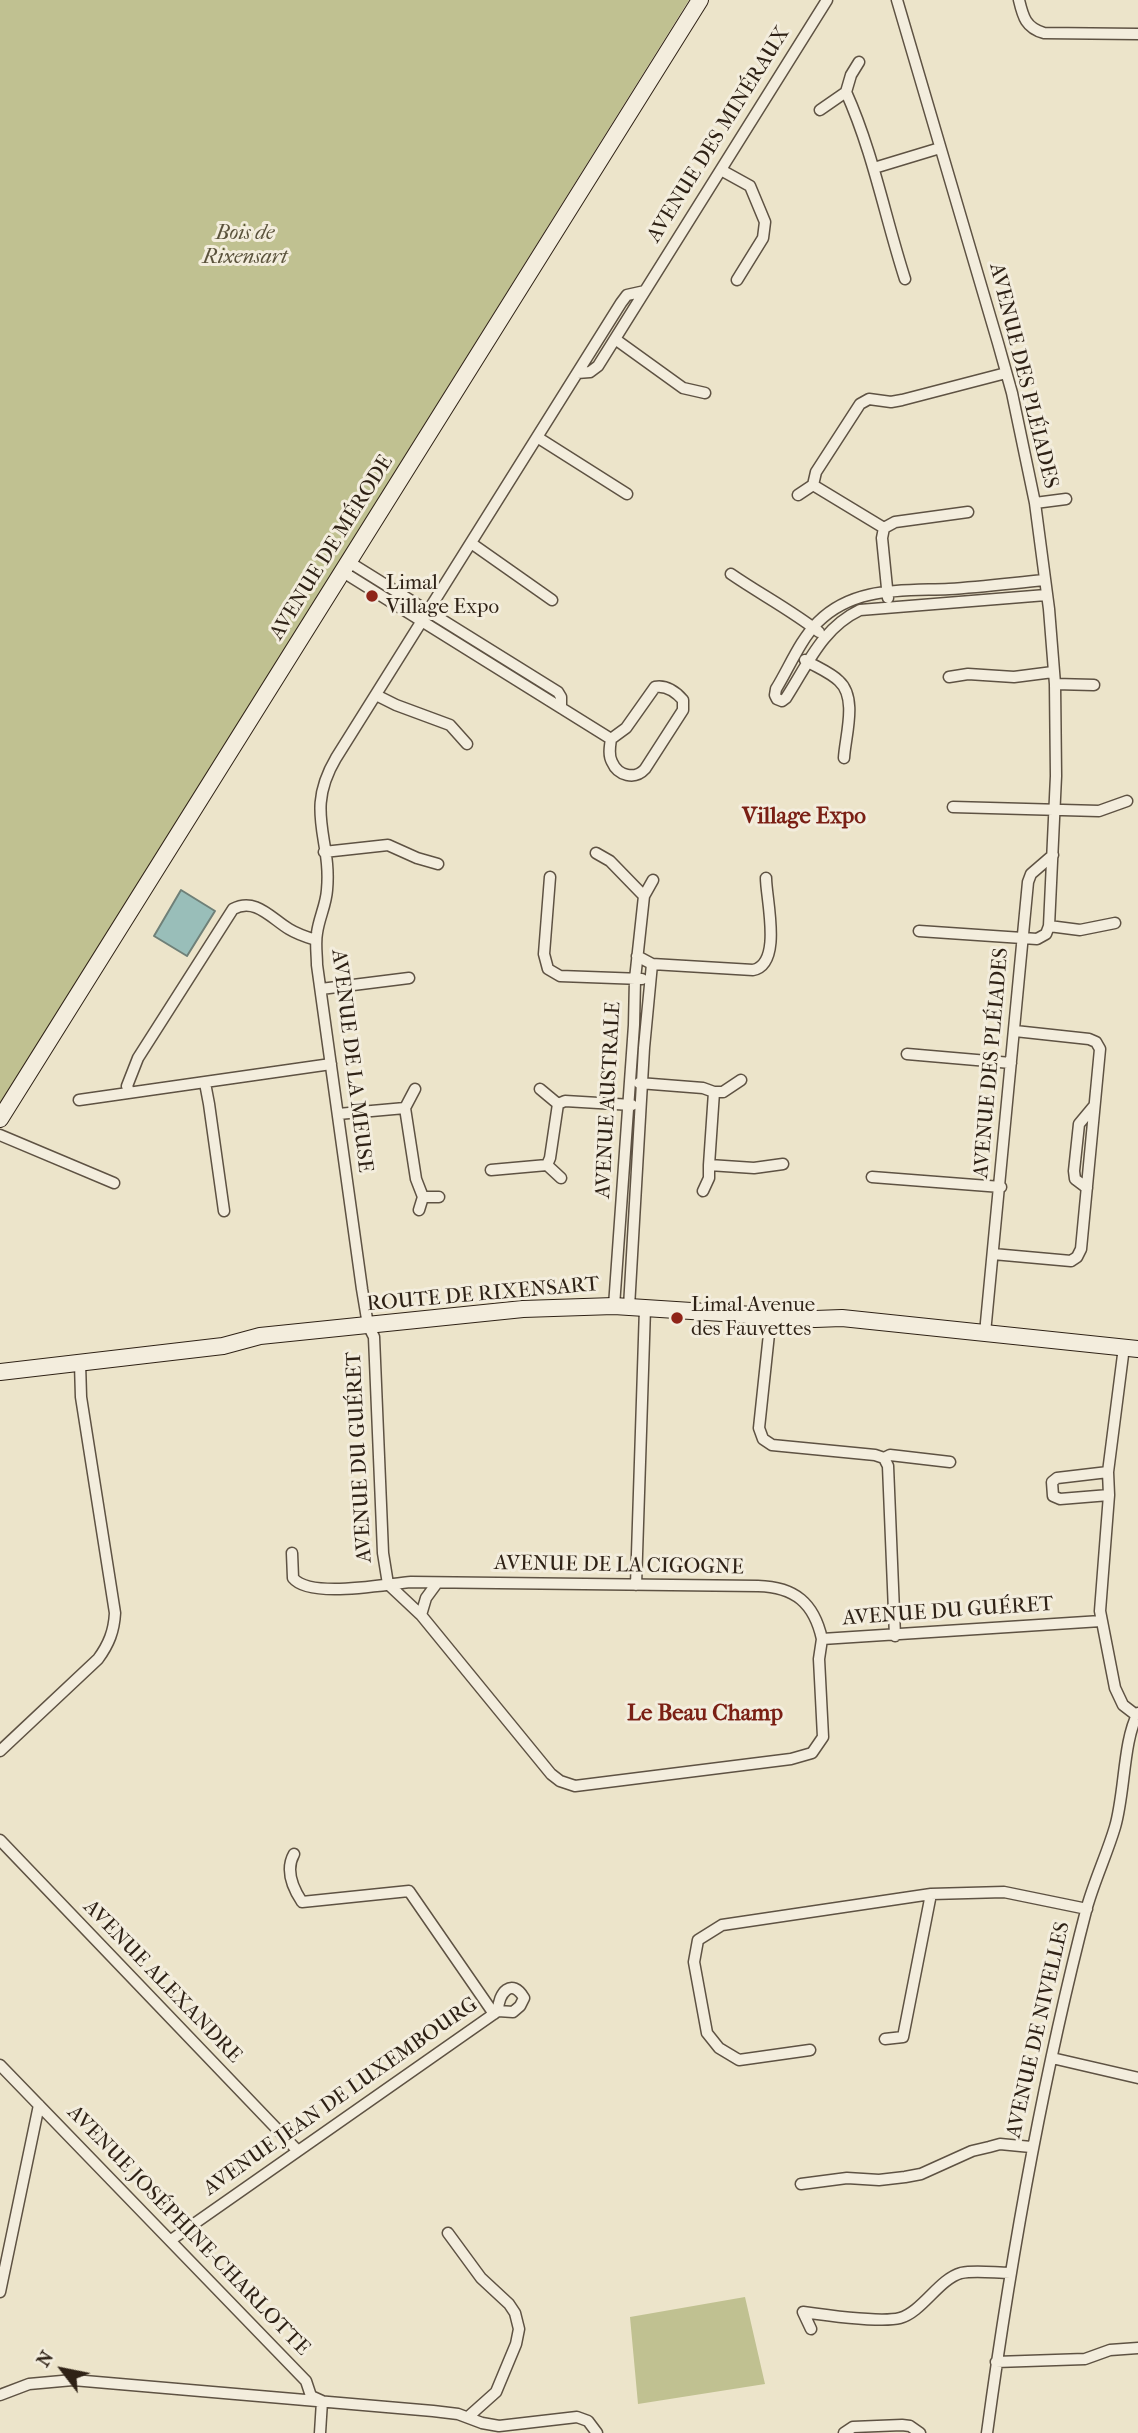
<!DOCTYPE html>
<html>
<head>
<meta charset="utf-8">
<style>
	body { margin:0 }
	#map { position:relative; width:1138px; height:2433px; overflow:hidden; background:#ece4ca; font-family:"IM FELL French Canon",serif }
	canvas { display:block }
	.north { position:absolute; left:28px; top:2335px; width:70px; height:70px; -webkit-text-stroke:5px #f3eddd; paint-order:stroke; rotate:302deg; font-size:19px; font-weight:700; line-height:28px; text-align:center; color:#2f2216 }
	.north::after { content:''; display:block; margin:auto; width:24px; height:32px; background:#2f2216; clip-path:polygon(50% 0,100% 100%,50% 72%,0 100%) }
</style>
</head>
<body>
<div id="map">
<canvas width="1138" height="2433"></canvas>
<div class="north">N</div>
</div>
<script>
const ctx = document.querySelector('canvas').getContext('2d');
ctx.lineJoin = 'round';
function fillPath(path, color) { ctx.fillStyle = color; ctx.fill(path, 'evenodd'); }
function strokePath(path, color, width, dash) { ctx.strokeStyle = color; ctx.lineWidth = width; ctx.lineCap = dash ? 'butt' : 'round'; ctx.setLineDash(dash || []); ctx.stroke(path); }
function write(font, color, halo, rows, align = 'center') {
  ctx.font = font + ' "IM FELL French Canon",serif'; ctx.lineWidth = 6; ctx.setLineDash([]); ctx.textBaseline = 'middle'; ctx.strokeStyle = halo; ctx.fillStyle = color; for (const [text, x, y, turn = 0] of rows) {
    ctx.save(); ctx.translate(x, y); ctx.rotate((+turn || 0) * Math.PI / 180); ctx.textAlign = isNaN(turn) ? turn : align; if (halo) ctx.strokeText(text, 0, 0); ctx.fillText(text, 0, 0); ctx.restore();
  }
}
fillPath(new Path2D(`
	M0,0H689L0,1105Z
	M745,2297L765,2384L638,2404L630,2317Z`), '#c0c191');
const water = new Path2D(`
	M181,890L215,911L187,956L154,936Z`);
fillPath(water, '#99beb9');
strokePath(water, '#6f8078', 2);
const street = new Path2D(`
	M897,0L998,343L1012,393L1035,503L1049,609L1055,684L1056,776L1049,926L1046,934L1037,939L919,931
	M1019,0C1023,17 1026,28 1044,33L1138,34
	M859,62L851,75L846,92C873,152 885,217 905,279
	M820,110L846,92
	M874,168L940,148
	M721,170L750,186L765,222L763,238L737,280
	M645,291L627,295L621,303L336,758C304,812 332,838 327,890C326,905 319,918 317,933C315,943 317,955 317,965L362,1289L368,1325L374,1337L383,1553L388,1584L421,1615L551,1774L560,1781L575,1786L791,1759L812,1753L823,1737L819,1659L822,1639L1101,1621
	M615,339L683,388L705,393
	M577,373L590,372L598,366L827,0
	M537,437L627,494
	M798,495L813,485
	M1035,503L1066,499
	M884,528L813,485L816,472L860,404L869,399L891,402L902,400L1006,373
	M884,528L895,522L968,512
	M884,528L882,538L888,598
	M471,543L552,600
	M349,562L558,692L561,697V708
	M343,572L611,739C610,746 608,755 612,762C618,776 635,780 645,769L683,710V700C676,692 666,685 655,687L626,728L611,739
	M731,574C760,594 791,610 819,632
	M1045,580C1013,583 981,587 949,589C903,591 854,586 818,622C800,640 789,668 776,689L775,695L777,699L782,701L786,698C808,664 822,628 860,610L1046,595
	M805,660C816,667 830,672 839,681C858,698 845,737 844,758
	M949,677L968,674L1014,677L1053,672
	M1055,684L1094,685
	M376,695L396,705L450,725L467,744
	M953,807L1099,811L1127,801
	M324,852L388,845L417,858L438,864
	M596,853L610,861L644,896L635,979L634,1025L614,1306
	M550,877L544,954L548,969L560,976L642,979
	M644,896L653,880
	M1049,926L1080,930L1115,923
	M637,956L652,964L753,970C783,964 766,899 766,878
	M321,989L409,978
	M907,1054L1011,1063
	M205,1083L209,1104L224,1211
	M639,1083L703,1088L714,1092L709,1165L754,1168L783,1164
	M540,1089L558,1104L565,1101L632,1105
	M129,1091L127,1086L138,1058L233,909C255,897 271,918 289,929C297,934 306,937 316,940
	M714,1092H723L741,1080
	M79,1100L331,1064
	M405,1108L415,1089
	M338,1114L405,1108L416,1179L423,1197L419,1210
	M0,1135L114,1183
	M547,1165L561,1178
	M491,1170L547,1165L550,1158L558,1104
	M872,1177L1001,1187
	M1087,1188L1075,1179L1074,1171L1079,1124L1094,1106
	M703,1191L709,1178V1165
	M423,1197H439
	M993,1254L1071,1261L1077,1257L1081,1249L1100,1049L1096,1042L1089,1039L1015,1031
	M629,1307L644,1048L652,964
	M771,1315L759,1428L763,1439L772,1445L875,1455L884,1458L888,1466L895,1636
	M985,1333L1028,882L1031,874L1053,855
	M1124,1347L1108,1472L1109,1495L1100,1611L1115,1688L1123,1705L1136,1715
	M884,1458L890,1455L950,1462
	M1108,1472L1057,1478L1052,1482L1053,1496L1060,1499L1109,1495
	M292,1553L293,1578C310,1599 385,1584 411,1582L758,1586C795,1587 814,1603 822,1639
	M636,1585L645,1308
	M421,1615L426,1598L437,1583
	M0,1751L98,1659C109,1644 114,1631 115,1613L81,1397L80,1363
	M0,1840L297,2150
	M294,1854C285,1870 292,1887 302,1902L409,1891L494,2014
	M885,2039L903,2037L931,1894
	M810,2050L739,2060L719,2048L707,2033L694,1962L698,1940L722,1925L931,1894L1004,1892L1087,1909
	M1052,2058L1138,2078
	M0,2065L306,2381L311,2396L322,2401L320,2433
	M801,2184L847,2178L879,2180L905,2177L921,2174L972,2151L989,2147L1000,2144L1031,2147
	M448,2233L481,2278L509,2304L515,2313L519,2329L516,2344L496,2392L468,2417
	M171,2240L498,2011C498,1993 512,1977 524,1998L520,2006L513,2012L498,2011
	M0,2292L39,2105
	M811,2329L803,2312C824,2315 881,2323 900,2318C922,2312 939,2279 961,2273C976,2270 995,2273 1010,2273
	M996,2362L1085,2359L1110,2350L1138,2348
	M0,2395L29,2384L73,2380L433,2411L458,2414L482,2423L499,2426L577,2417L588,2421L597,2433
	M844,2433L853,2427L902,2425L910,2426L920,2433
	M987,2433C1011,2256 1042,2080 1087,1907C1095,1879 1107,1854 1115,1827C1125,1793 1123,1741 1138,1713`);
const secondary = new Path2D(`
	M0,1119L700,0
	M0,1372L223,1346L260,1336L523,1309L614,1306L815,1319L842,1318L1138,1349`);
strokePath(street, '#5e5243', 13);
strokePath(secondary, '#2f2216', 18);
strokePath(street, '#f3eddd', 10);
strokePath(secondary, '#f3eddd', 16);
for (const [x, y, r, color] of [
	[372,596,7,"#8f2418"],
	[677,1318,7,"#8f2418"]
]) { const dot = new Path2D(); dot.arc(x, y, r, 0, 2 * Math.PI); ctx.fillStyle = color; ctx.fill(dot); strokePath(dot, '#f3eddd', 2.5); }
write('21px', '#2f2216', '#f3eddd', [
	["AVENUE DES MINÉRAUX",719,135,-58],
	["AVENUE DES PLÉIADES",1023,376,76],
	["AVENUE DE MÉRODE",332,548,-58],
	["AVENUE DE LA MEUSE",351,1061,83],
	["AVENUE DES PLÉIADES",992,1063,-85],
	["AVENUE AUSTRALE",609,1100,-87],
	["ROUTE DE RIXENSART",483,1295,-5],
	["AVENUE DU GUÉRET",360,1457,-93],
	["AVENUE DE LA CIGOGNE",619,1566,1],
	["AVENUE DU GUÉRET",948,1612,-4],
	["AVENUE ALEXANDRE",162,1982,46],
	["AVENUE DE NIVELLES",1039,2030,-77],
	["AVENUE JEAN DE LUXEMBOURG",341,2097,-35],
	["AVENUE JOSÉPHINE-CHARLOTTE",188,2231,46]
]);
write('italic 21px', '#5a523b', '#f3eddd', [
	["Bois de",245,234],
	["Rixensart",245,258]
]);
write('21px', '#2f2216', '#f3eddd', [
	["Limal",386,584],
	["Village Expo",386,608],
	["Limal Avenue",691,1306],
	["des Fauvettes",691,1330]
], 'left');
write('bold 23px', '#7a1f14', '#f3eddd', [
	["Village Expo",804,817],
	["Le Beau Champ",705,1714]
]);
</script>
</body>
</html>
